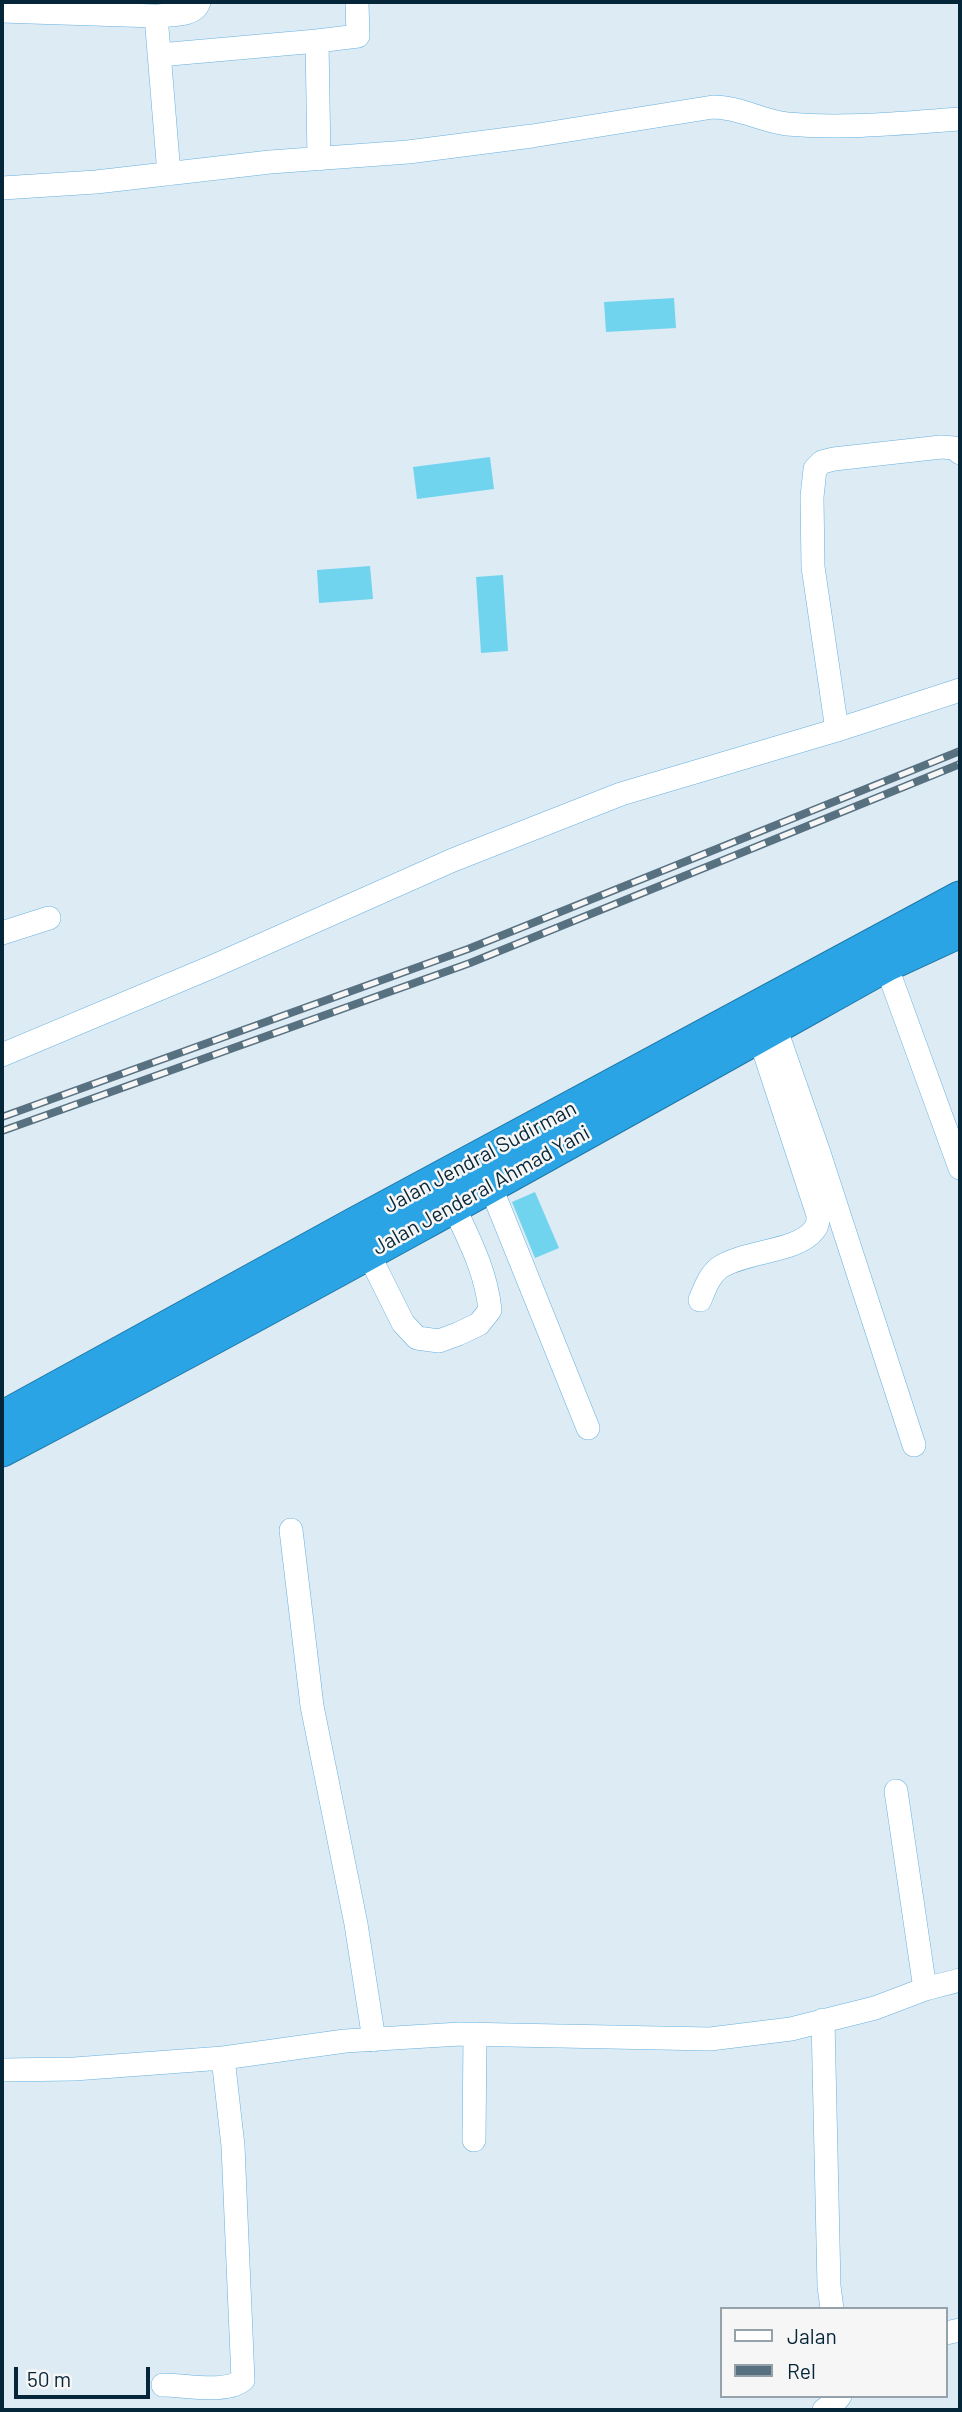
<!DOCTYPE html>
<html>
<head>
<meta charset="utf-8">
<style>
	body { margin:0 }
	#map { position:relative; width:962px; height:2412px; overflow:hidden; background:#ddebf5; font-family:Barlow,sans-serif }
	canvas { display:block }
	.frame { position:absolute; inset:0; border:4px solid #052538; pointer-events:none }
	.legend { position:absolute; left:720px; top:2307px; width:228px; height:91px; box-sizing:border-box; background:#f6f6f6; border:2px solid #96a2aa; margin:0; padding:9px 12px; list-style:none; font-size:21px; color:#052538 }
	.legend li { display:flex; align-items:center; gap:14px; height:35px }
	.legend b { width:35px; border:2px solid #96a2aa }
	.scale { position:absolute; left:14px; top:2367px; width:136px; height:32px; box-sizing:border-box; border:4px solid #052538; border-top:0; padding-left:9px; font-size:21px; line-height:24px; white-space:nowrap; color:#052538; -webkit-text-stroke:5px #f6f6f6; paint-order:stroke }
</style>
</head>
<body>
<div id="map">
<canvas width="962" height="2412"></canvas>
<div class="frame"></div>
<ul class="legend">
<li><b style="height:9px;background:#fff"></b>Jalan</li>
<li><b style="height:9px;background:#587180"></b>Rel</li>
</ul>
<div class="scale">50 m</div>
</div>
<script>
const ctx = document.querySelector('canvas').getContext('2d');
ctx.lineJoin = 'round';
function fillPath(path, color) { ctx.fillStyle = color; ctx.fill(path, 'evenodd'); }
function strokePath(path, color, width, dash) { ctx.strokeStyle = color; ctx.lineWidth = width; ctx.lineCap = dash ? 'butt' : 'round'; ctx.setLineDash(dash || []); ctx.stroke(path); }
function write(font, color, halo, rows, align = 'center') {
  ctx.font = font + ' Barlow,sans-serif'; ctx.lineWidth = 5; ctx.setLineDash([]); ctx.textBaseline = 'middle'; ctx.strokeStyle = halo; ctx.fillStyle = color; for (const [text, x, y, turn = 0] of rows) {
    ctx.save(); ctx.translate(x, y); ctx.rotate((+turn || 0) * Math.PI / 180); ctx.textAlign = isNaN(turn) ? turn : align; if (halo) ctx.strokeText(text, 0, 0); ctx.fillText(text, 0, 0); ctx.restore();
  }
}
fillPath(new Path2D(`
	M674,298L676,328L606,332L604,302Z
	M490,457L494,489L417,499L413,467Z
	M370,566L373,599L319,603L317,570Z
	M503,575L508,651L481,653L476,577Z
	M535,1192L559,1248L535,1258L512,1202Z`), '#71d4ef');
const minor = new Path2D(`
	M2,11L31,12L32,2
	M31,12L156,16L169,174
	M156,16C170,14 194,17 199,2
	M159,55L317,41
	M319,159L317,41L358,36L357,2
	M2,188L96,182L270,162L408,152L532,136L713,107C739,107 762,121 787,124C845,129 903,123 960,119
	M837,730L813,567L812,497L815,469L822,462L834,459L941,447L954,448L960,453
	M2,933L49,918
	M886,965L960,1168
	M775,1027L819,1153L914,1445
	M2,1055L214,966L453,860L621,794L837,730L960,690
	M490,1185L588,1428
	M362,1241L403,1323L417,1338L439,1341L458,1334L479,1324L490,1310C486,1268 465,1232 448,1194
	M700,1300C705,1288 709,1276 719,1268C743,1251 798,1252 814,1230C818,1226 818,1220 818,1215L765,1054L756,1038
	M291,1530L312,1706L356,1924L374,2040
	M896,1791L925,1989
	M823,2020L829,2286L832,2309
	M2,2070L74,2069L223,2058L345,2041L460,2034L710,2039L791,2029L875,2008L925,1989L960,1980
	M474,2140L475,2034
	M946,2333L960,2330
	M163,2385C185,2385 226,2394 243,2380L233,2146L223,2058
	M824,2410L835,2402L840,2396`);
const highway = new Path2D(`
	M2,1418L355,1224L960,898
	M2,1450C300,1294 593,1129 886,965L960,931`);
strokePath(minor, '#67b0de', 24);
strokePath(highway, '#1d78a8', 35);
strokePath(minor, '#fff', 23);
strokePath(highway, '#2aa4e5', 33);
const rail = new Path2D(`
	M2,1117L468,949L960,751
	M2,1131L470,963L960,764`);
strokePath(rail, '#587180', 8);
strokePath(rail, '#f6f6f6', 5, [16]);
write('21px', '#052538', '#f6f6f6', [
	["Jalan Jendral Sudirman",480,1157,-28],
	["Jalan Jenderal Ahmad Yani",481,1190,-29]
]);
</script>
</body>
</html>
